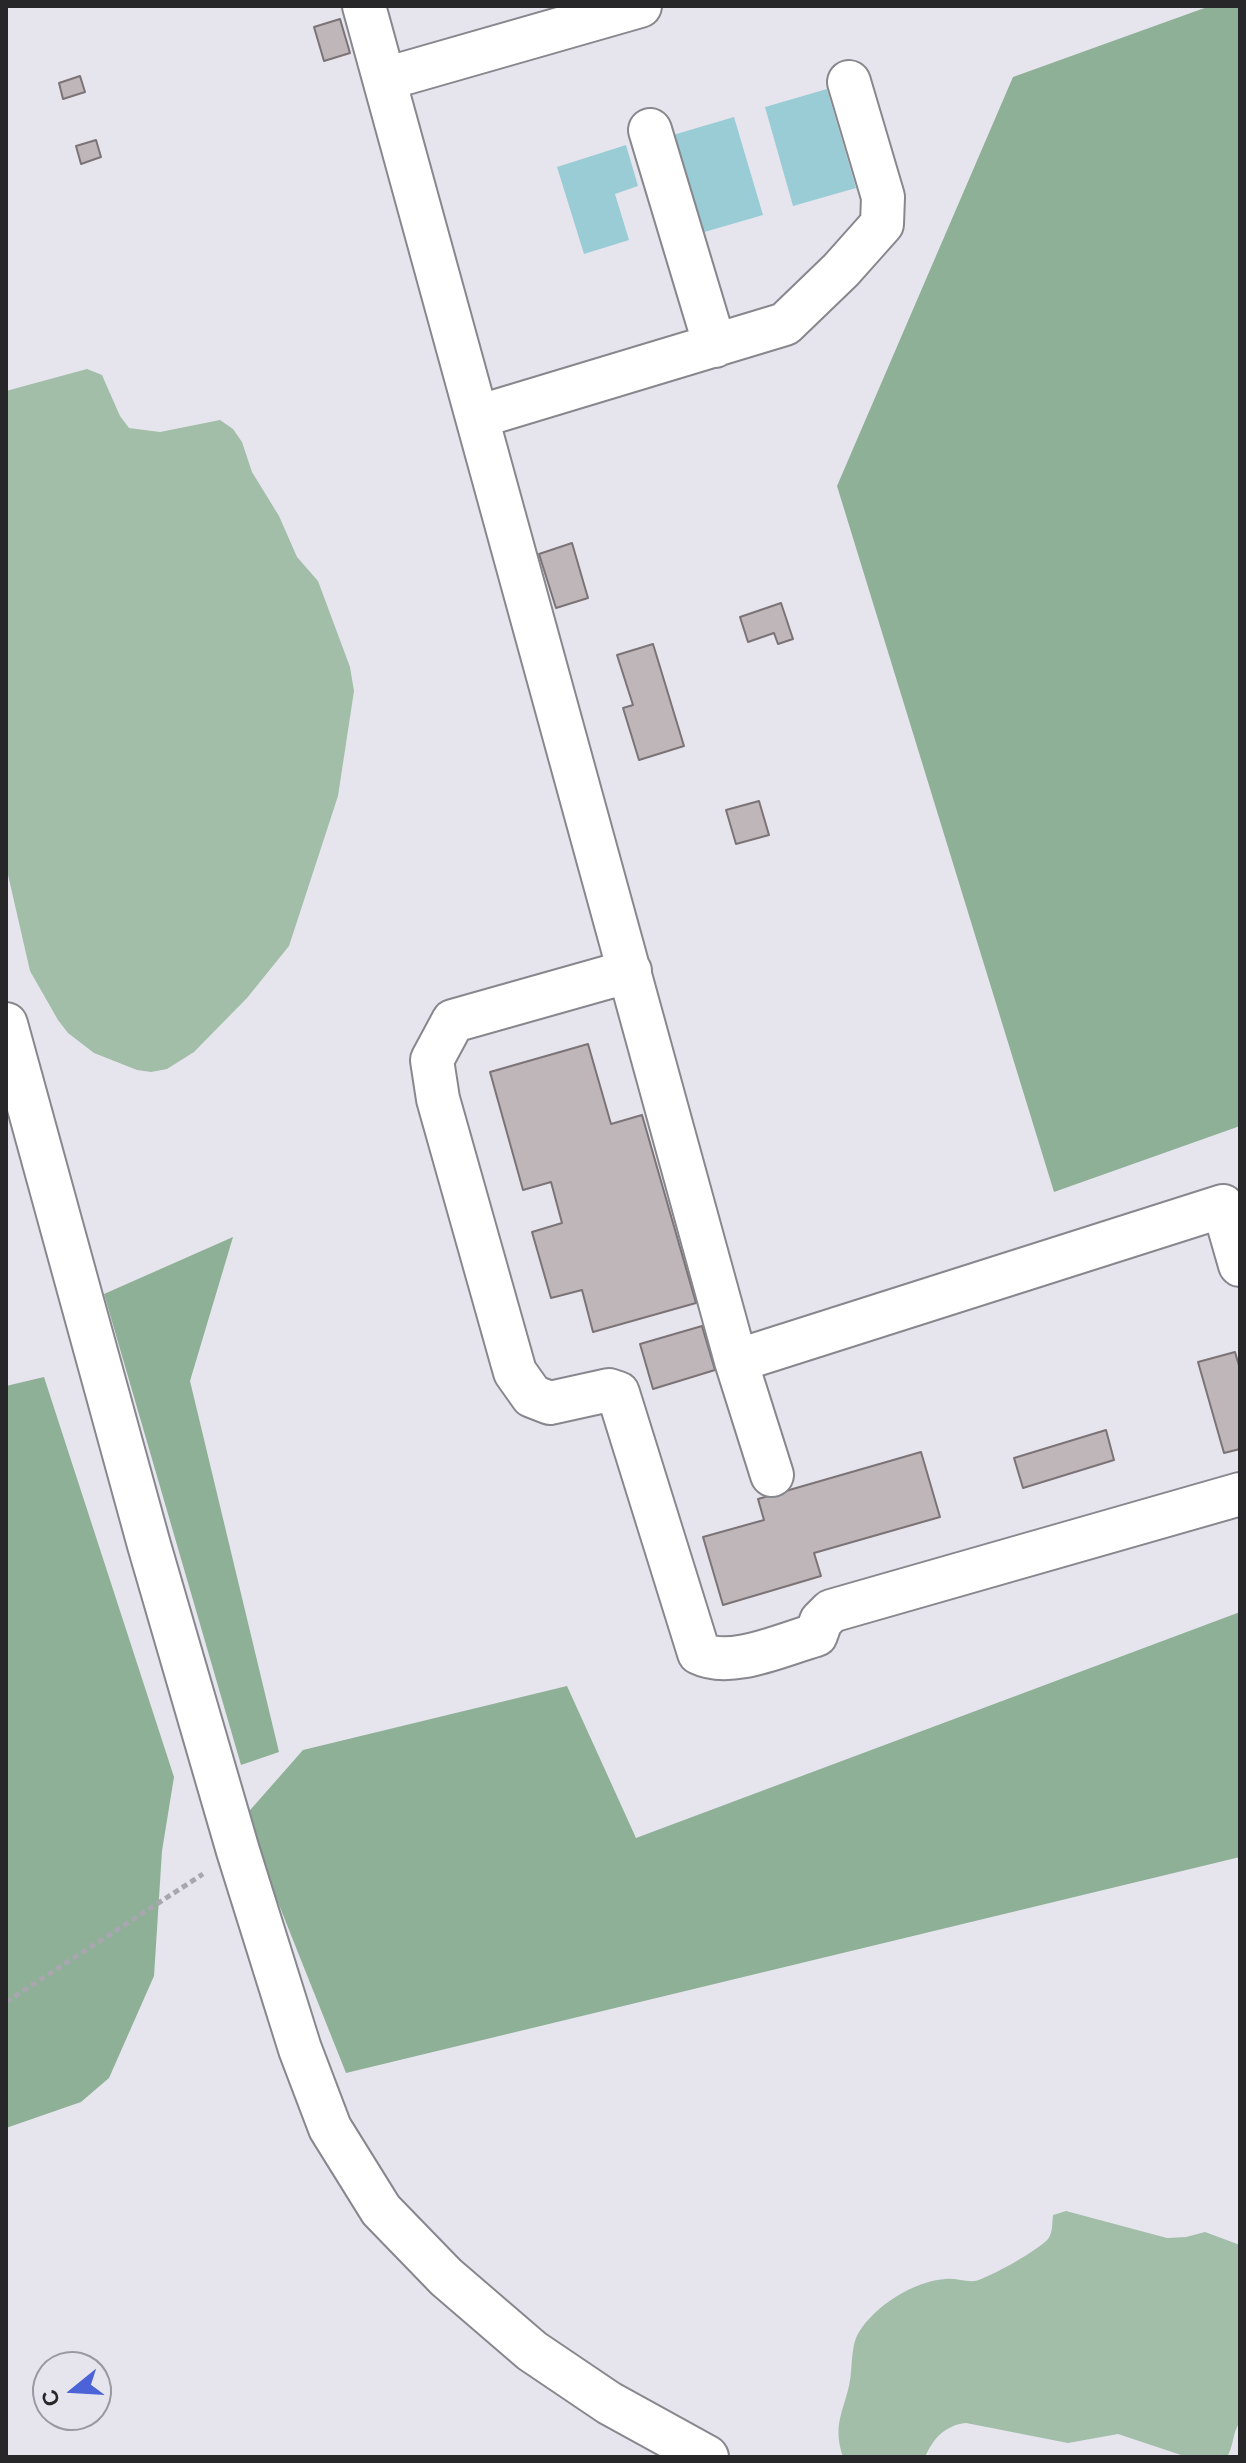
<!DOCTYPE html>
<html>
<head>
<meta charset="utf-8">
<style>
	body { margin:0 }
	#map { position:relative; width:1246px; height:2463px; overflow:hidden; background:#e6e5ee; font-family:"Work Sans",sans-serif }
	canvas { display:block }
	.frame { position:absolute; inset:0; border:8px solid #27272a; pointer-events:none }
	.north { position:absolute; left:32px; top:2351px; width:80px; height:80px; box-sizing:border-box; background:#e6e5ee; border:2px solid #9a99a0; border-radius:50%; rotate:252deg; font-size:22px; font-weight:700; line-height:32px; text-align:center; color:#27272a }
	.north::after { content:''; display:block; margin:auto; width:28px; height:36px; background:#4b63d7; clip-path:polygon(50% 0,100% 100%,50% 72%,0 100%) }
</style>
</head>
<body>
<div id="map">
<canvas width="1246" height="2463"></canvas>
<div class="frame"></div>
<div class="north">С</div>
</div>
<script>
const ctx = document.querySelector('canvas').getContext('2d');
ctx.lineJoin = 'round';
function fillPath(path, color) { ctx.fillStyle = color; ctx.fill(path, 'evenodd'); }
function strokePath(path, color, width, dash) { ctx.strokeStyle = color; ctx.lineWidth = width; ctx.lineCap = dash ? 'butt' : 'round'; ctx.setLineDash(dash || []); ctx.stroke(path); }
fillPath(new Path2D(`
	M87,369L102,375L120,416L129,428L160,432L220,420L233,429L242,442L252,472L279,516L297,557L318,581L350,667L354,691L338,796L289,946L247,998L194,1052L167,1069L151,1072L137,1070L94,1053L68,1033L58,1020L30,971L6,866V391Z
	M1066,2211L1167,2238L1186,2237L1205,2232L1240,2245V2422C1232,2433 1234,2446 1227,2457H1187L1118,2434L1068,2443L966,2423C945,2425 933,2439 925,2457H843C833,2426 842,2415 849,2386C853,2370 850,2346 859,2332C875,2306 914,2281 945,2279C955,2278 966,2282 975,2281C989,2278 1040,2249 1048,2239C1053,2232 1052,2223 1053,2215Z`), '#a2bea9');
fillPath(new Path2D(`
	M1210,6H1240V1126L1054,1192L837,486L1013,77Z
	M233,1237L190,1381L279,1752L241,1765L104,1294Z
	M44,1377L174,1777L162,1851L154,1976L109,2078L81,2102L6,2128V1386Z
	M1240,1612V1857L346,2073L244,1817L303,1750L567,1686L636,1838Z`), '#8eb096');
fillPath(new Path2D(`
	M827,89L856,188L793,206L765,107Z
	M734,117L763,215L701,233L673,135Z
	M626,145L638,186L615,194L629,240L584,254L557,167Z`), '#9accd6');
const building = new Path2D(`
	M340,19L350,53L324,61L314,27Z
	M80,76L85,92L63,99L59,83Z
	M96,140L101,157L81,164L76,146Z
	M572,543L588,598L556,608L539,554Z
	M781,603L793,639L778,644L774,633L748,642L740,617Z
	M653,644L684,746L639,760L623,708L633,705L617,655Z
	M759,801L769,835L736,844L726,810Z
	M588,1044L611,1124L642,1115L696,1303L593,1332L582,1290L551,1298L532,1232L562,1223L551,1182L523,1190L490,1072Z
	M702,1326L715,1370L653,1389L640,1344Z
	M1235,1352L1240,1369V1449L1224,1453L1198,1362Z
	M1106,1430L1114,1460L1023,1488L1014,1458Z
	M921,1452L940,1517L814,1553L821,1576L723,1605L703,1537L764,1520L758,1499Z`);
fillPath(building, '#beb6b9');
strokePath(building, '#7b7376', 2);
const minor = new Path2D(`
	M364,6L736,1361L772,1475
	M385,79L640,6
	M650,130L715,346
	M477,417L785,324L841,270L882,224L883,197L849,82
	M630,971L453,1021L432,1060L438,1099L515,1372L532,1396L550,1403L609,1390L618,1393L699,1653C731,1669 783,1644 816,1635L821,1621L831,1611L1240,1494
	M6,1024L149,1545L238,1851L300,2049L330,2128L381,2210L446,2277L532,2351L609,2403L707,2457
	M736,1361L1223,1206L1240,1265`);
strokePath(minor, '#87878e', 46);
strokePath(new Path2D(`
	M6,2002L203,1874`), '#a8a7af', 5, [6, 4]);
strokePath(minor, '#fff', 42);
</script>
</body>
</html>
